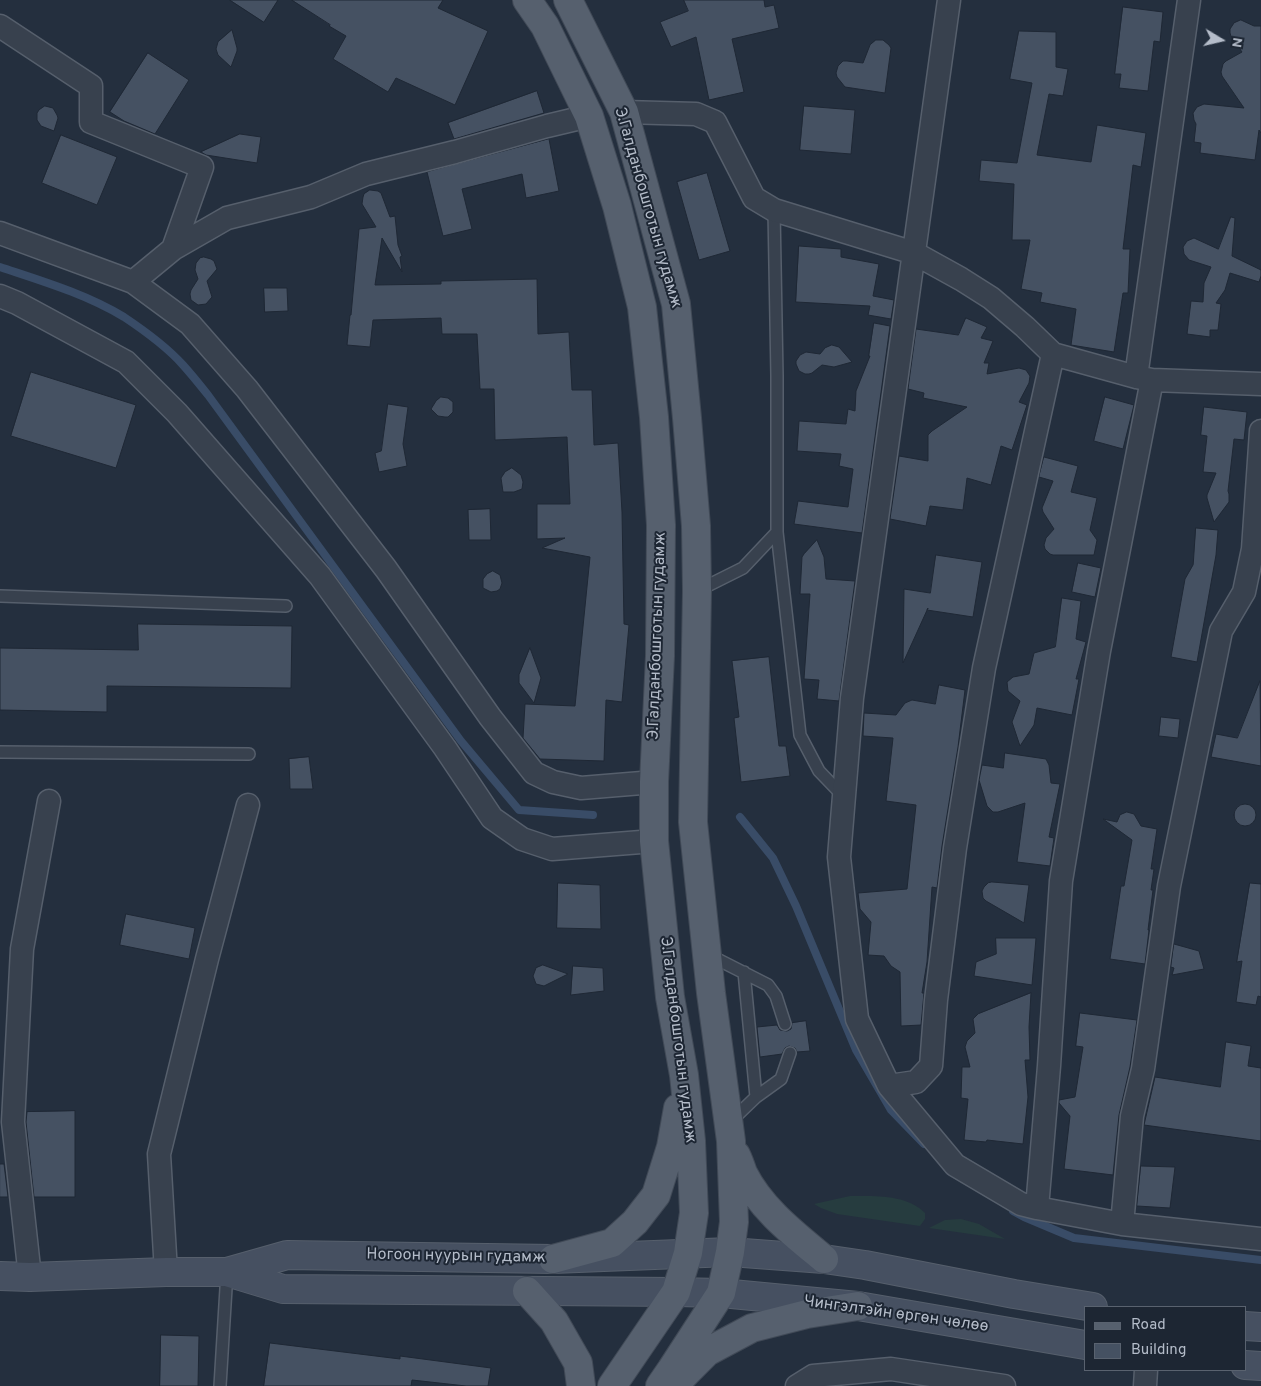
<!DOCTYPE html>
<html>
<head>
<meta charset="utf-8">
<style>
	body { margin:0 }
	#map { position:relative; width:1261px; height:1386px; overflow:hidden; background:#242f3e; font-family:Overpass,sans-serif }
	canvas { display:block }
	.legend { position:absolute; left:1084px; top:1306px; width:162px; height:65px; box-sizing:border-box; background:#1d2633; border:1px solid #59626f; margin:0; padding:6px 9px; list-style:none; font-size:15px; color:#b4bcc9 }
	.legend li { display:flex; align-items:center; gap:10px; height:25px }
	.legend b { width:25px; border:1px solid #59626f }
	.north { position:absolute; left:1196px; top:15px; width:50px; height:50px; -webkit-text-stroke:4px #1d2633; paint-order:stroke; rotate:99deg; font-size:14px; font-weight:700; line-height:20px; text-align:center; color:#b4bcc9 }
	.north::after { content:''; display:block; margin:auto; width:18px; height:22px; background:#b4bcc9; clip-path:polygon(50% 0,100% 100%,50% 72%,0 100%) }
</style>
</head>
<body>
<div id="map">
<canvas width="1261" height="1386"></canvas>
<ul class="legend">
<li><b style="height:6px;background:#56606e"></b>Road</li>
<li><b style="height:14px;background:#455162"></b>Building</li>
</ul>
<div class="north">N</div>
</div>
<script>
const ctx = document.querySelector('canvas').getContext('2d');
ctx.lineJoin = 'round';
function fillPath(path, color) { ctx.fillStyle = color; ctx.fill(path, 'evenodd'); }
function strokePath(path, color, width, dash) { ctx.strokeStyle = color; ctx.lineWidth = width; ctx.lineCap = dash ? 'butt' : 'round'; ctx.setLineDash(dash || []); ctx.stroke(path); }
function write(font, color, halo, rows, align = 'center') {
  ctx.font = font + ' Overpass,sans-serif'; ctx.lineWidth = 4; ctx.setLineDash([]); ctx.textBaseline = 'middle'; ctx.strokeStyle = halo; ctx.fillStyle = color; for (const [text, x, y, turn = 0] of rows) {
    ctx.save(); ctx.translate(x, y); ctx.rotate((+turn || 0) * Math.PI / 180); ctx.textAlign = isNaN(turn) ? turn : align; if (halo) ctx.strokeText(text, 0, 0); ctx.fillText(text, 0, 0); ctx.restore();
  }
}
fillPath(new Path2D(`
	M850,1196C873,1196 907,1194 925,1213V1219L920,1226L837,1214L821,1208L814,1204Z
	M961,1219L979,1224L1005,1239L929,1228L945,1220Z`), '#263c3f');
strokePath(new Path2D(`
	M0,267C42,281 86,294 124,317C145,331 167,347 183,365C192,375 200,385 208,395L461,741L519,810L593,815
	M740,817L773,858L796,906L856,1050L891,1110L924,1144
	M1013,1211L1024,1217L1074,1238L1261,1260`), '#394c67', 8);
const building = new Path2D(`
	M230,0H278L264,22Z
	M292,0H443L438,8L488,31L455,105L396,78L388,92L333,59L346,36L329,26L330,25Z
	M684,0H764L765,7L774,5L779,28L732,39L744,92L709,100L696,37L671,47L660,22L688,11Z
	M1123,7L1163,12L1160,42L1154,41L1148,91L1119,88L1121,74H1115Z
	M1241,20L1254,26H1261V133L1259,130L1255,160L1200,153L1201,143L1194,142L1196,124L1194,120L1193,113L1197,107L1204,104L1244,108L1222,76L1221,72L1223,64L1226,61L1242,52L1231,36L1230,33V29L1234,23Z
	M232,30L237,48V51L231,67L218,55L216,49L218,42Z
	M1019,31L1056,32V67L1068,69L1063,96L1049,94L1037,155L1091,162L1097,125L1146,133L1141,167L1133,165L1123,249H1130L1128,293H1123L1114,352L1071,345L1076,309L1040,302L1042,293L1021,289L1030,240H1012L1014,184L979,181L981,160L1017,163L1032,83L1010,79Z
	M876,40H883L889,45L891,48L885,93L845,87L837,77L836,73L838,66L843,61H847L863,63L870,45Z
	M148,53L189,80L155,134L124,121L110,112Z
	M537,91L544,113L454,139L448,123Z
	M45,106L53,108L57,115L58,118L54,131L41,126L37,120V113L39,110Z
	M804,106L855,110L851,154L800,150Z
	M240,134L261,137L257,163L206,155L201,152Z
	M61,135L117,157L97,205L42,183Z
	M549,139L559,191L526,198L522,174L462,189L472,229L443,236L427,172Z
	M707,173L730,251L699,260L677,182Z
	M370,190L378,191L381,193L390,217L395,216L398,245L402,256L400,257L402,272L382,238L375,285L441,284V281L537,279L538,334L569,332L572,390H592L594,445L618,443L622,512L624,624L629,625L622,702L606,700L604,761L540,759L523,738L525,704L575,706L590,557L542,548L565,538L537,539V504H570L567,437L495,440L494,389H480L477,334H442L441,318L373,320L370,347L347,345L350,315H351L359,229L376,227L362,204L363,197L364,194Z
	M1231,217L1235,218L1232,256L1261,270V276L1259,282L1230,273L1225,290L1216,303L1221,304L1218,330H1210V337L1187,334L1191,301L1203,302L1204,283L1211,267L1189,260L1184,254L1183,247L1187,241L1194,238L1218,249Z
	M799,246L841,249V257L879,264L873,296L894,300L891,319L868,315L870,306L796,302Z
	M204,257L211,259L214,261L217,269L207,281L212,297L206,304L198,305L191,300L190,294L191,290L198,279L195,270L196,263L200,258Z
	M264,288H287L288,311L265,312Z
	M966,318L987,327L981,338L993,341L984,363H989L987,374L1019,368L1026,370L1030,376L1029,383L1019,402L1027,405L1012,450L1001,446L991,485L967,478L963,510L930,506L926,526L890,519L899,456L928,461V435L932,431L967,407L923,398L924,393L908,389L916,329L958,335Z
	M874,323L890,326L862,533L794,524L798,501L848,507L853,469L839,466L841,454L797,451L799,421L846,424L848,409L855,411L856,391L870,356H869Z
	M832,345L839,347L852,362L834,367L822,365L812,373L809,374H805L799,371L796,364V361L800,355L806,352L820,354L825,348Z
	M31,372L136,405L116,468L11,436Z
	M441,397L448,398L453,402V412L448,417H445L438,416L431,409L436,401Z
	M1105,397L1134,405L1123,449L1094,441Z
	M388,404L408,407L403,444L407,466L379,472L375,453L381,451Z
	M1204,407L1247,412L1244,440L1234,439L1228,491L1229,494V502L1214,522L1207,498V495L1216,473L1203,472L1207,436L1201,435Z
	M1044,457L1078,466L1071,492L1097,498L1090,530L1097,540L1094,555H1053L1050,554L1045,549L1044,545L1046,538L1054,529L1043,512L1042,508L1053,481L1039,477Z
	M512,468L521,475L523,482L522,489L514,492H503L501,478L505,472Z
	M490,509L491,540H469L468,510Z
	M1196,528L1218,530L1216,555L1197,662L1171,657L1185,579L1193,565Z
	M817,540L824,557L826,579L855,581L839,701L817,699L819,680L804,679L810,594H800L802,557L804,554Z
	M936,555L982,562L973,617L927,610L928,608L903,663L904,589L930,593Z
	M1078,563L1101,568L1095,597L1072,592Z
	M493,571L500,575L502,583L500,589L497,591L491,592L483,588V579L487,574Z
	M1062,598L1081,601L1076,639L1086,642L1076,679H1079L1072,715L1037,708L1034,725L1020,746L1012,722L1020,701L1008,691L1007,682L1013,677L1029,674L1034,653L1055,647Z
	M138,624L292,626L291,688L107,686V712L0,710V648L138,650Z
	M530,648L541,678L534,703L519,683V675Z
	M769,657L779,746H786L790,776L741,782L734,718L739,717L732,661Z
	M1260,681L1261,766L1211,757L1216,734L1237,738Z
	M939,685L965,690L958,747L942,846L937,888L932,887L927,962L922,993H924L921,1025L901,1026L900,972L891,966L884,956L868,955L871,922L860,909L858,893L907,889L916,805L886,801L893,738L863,736L864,713L896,715L905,703L912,700L935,704Z
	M1161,717L1180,719L1178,738L1159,736Z
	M1005,753L1046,759L1049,765L1051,783L1060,784L1049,837L1054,838L1050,866L1017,862L1025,803L998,812H993L987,806L979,780L982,765L1003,768Z
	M309,757L313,789H290L289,759Z
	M1234 815a11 11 0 1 1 22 0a11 11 0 1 1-22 0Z
	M1127,812L1134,814L1141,826L1157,829L1151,869H1154L1151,890H1153L1148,930H1149L1145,964L1110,959L1121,886H1124L1132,840L1103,819L1117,822L1120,815Z
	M992,882L1029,885L1024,923L986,901L983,898L982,891L984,887L988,883Z
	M558,883L600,885L601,929L557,928Z
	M1250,883L1261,884V997L1258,996L1256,1005L1236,1002L1242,961L1237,962Z
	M126,914L195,928L189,959L120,945Z
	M996,938H1036L1032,985L974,976L976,962L996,954Z
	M1174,944L1199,951L1204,969L1172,975L1174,968L1171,967Z
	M543,965L568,974L544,986L536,984L533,976L536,968Z
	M573,966L603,968L604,991L571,995Z
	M1031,993L1029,1027L1030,1060H1025L1028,1097L1023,1144L987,1140L986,1142L964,1140L968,1099L961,1098L962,1067H970L965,1047L967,1041L975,1033L973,1019L978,1014Z
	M1080,1013L1137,1020L1130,1067L1119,1115L1113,1175L1064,1169L1070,1116L1059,1103V1100L1075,1097L1083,1047L1076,1046Z
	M806,1021L810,1051L797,1052L795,1048L789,1046L785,1048L782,1054L760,1057L757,1027L777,1025L780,1030L787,1031L791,1029L792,1023Z
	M1226,1042L1251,1046L1248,1066L1261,1068V1141L1144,1125L1155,1077L1220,1087Z
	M75,1111V1197H34L26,1122L27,1112Z
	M0,1164H4L8,1197H0Z
	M1141,1166L1175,1167L1170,1208L1137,1206Z
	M161,1335L199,1336L198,1386H160Z
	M270,1343L400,1359V1356L491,1368L488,1386H466L412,1380L411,1386H264Z`);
fillPath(building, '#455162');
strokePath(building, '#1f2835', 1);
const lane = new Path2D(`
	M774,210L777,376V532L800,735L819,771L844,797
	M697,591L743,568L777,532
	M0,596L286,606
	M0,752L249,754
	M709,955L768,985L776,996L785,1024
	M744,972L756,1097
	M731,1121L756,1097L781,1079L790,1053
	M220,1386L227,1272`);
const street = new Path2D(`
	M949,0L852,698L839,857L857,1019L889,1086L916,1082L931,1066L936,1000L955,848L984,668L1053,354
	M0,26L91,86V122L202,167L173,249
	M624,112L696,114L715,122L754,198L774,210L914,253L961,279L991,298L1025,327L1053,354L1136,377L1152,380L1261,384
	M0,233L133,282L190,324L247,389L386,569L490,717L534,773L553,782L581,788L654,782
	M133,282L173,249L227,218L311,197L366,174L455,152L547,126L589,116
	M0,296L17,303L126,362L177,413L320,576L445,748L492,818L522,839L552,849L654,841
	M1136,377L1189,0
	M1152,380L1099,651L1061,881L1049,1066L1037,1208L1122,1224L1261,1239
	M889,1086L955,1165L1021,1204L1037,1208
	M1122,1224L1132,1116L1143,1069L1169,886L1221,631L1244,592L1253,549L1261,431
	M166,1272L159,1154L207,959L248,805
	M30,1277L13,1122L22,949L49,801
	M797,1386L813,1376L891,1369L1004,1386
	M1145,1386L1146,1370`);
const secondary = new Path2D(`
	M227,1272L287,1255L553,1259L730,1252L824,1259L865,1265L1014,1294L1093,1307
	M0,1276L30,1277L166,1272H227L283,1289L676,1292L721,1293L858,1306L1085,1345
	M1245,1326L1261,1327
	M1245,1365L1261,1366`);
const primary = new Path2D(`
	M527,0L545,26L589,116L617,206L642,307L654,417L661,525L660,656L654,782V841L670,997L684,1075L691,1141L694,1213L688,1253L676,1292L612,1386
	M568,0L624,112L676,304L687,418L696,526L697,591L693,822L711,993L731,1141L734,1222L730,1252L721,1293L671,1370L660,1386
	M736,1155C739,1161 741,1167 743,1173C761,1209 794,1234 824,1259
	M553,1259L612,1243L635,1222L656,1195L671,1147L678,1108
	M527,1291L554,1321L578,1363L581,1386
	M680,1379L707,1352L752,1328L807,1314L858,1306`);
strokePath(lane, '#565f6c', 14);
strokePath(street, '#565f6c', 25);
strokePath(secondary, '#565f6c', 30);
strokePath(primary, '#414a57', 30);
strokePath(lane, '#38414e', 11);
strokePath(street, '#38414e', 22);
strokePath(secondary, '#465061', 28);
strokePath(primary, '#56606e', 28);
write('16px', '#b4bcc9', '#1d2633', [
	["Э.Галданбошготын гудамж",647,208,74],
	["Э.Галданбошготын гудамж",658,636,-88],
	["Э.Галданбошготын гудамж",677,1040,83],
	["Ногоон нуурын гудамж",456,1257,1],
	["Чингэлтэйн өргөн чөлөө",896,1315,8]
]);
</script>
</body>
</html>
